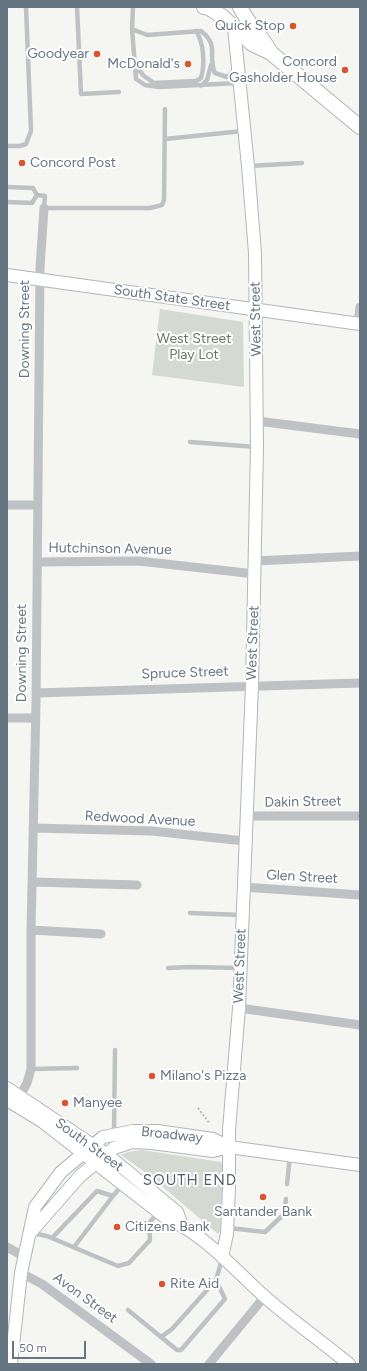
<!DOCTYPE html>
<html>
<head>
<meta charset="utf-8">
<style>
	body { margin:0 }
	#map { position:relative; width:367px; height:1371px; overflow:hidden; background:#f5f5f1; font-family:Figtree,sans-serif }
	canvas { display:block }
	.frame { position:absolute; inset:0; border:8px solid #657581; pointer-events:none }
	.scale { position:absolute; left:12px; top:1341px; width:74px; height:18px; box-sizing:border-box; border:2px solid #657581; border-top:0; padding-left:5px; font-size:12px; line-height:14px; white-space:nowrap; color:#657581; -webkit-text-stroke:3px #fff; paint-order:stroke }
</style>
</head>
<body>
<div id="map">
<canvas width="367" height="1371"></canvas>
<div class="frame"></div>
<div class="scale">50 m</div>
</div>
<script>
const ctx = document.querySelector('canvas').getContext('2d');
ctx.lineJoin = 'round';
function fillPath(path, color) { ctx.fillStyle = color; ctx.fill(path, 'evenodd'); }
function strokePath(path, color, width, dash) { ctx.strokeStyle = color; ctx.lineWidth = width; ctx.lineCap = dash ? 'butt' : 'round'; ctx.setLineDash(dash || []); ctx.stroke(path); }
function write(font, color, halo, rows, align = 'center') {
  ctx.font = font + ' Figtree,sans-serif'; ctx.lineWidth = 4; ctx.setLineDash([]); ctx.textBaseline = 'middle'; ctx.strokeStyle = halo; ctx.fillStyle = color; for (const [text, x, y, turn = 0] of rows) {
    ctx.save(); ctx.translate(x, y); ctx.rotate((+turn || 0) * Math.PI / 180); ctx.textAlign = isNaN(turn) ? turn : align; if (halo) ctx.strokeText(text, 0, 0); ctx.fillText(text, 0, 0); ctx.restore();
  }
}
fillPath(new Path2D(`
	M160,309L243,322L244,387L152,375Z
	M142,1150L221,1162L223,1166L220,1231L218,1234L149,1175L121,1155L128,1152Z`), '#d4dad1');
const secondary = new Path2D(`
	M7,275L360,324
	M7,1088L106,1154L177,1212L182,1225
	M7,1100L43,1122L170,1221C200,1230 239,1274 264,1296C291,1320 321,1341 349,1364
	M30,1233L80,1176L114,1148L132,1142L152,1143L213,1151L229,1147
	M222,1257L227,1234L229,1187V1130L239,1008L252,685L257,447L255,253L248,166L234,28
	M11,1364L21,1273L35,1207L61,1172L103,1137L133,1131H157L213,1139L229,1147L360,1165`);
const primary = new Path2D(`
	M204,7L209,8L223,17L252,44L271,53L360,127
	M240,7C248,24 262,36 271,53`);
strokePath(secondary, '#b0b6ba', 14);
strokePath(primary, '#b1b6b9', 16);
strokePath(new Path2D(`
	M198,1108L210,1124`), '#b8bbbd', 2, [2, 2]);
strokePath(new Path2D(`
	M77,7L81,94L119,92
	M133,7L132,29L136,79L145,85L159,87L238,83
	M132,29L147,35L201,31C220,46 207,55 215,73L227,77L235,70
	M135,66L144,76L154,83L196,81L201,78C205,65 204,42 196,31
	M201,86L207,80L211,65
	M165,139L243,131
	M7,146H20L26,144L31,131L26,7
	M249,166L302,163
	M7,187L33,188L37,195L32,203L7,202
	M37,195L45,196L44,208H150L162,205L164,200L165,109
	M190,442L256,447
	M190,913L242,915
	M168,968L189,967L240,968
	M31,1069L77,1068
	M114,1134L115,1050
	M287,1184L290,1156
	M113,1196L123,1184
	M229,1228L265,1232L284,1214L286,1199
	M32,1233L47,1236L118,1266L129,1263L150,1240L149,1223L158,1213
	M52,1238L97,1191L113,1196L74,1247
	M128,1310L161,1337L172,1329L216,1280L222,1259
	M161,1337L177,1350H181L225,1299L216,1280`), '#bec2c5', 4.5);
strokePath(new Path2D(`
	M358,324L360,307
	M257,421L360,434
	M7,505H37
	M255,561L360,556
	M37,562L139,561L255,574
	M36,693L360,683
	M7,718H35
	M246,816H360
	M33,828L152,831L244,841
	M33,882L137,885
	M243,887L360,895
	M31,930L101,934
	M239,1008L360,1025
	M20,1096L27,1083L31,1069V930L36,704L40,268L44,208
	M7,1247L23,1256
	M21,1273L42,1284L151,1364
	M209,1364L265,1296`), '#bec2c5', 9);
strokePath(secondary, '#fff', 12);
strokePath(primary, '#fff', 14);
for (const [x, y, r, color] of [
	[293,26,4,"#db542b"],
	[97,54,4,"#db542b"],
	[188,64,4,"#db542b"],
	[345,70,4,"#db542b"],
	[22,163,4,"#db542b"],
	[152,1076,4,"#db542b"],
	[65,1103,4,"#db542b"],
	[263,1197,4,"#db542b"],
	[117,1227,4,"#db542b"],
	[162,1284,4,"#db542b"]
]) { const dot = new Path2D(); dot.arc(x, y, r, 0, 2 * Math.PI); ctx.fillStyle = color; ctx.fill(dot); strokePath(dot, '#fff', 1.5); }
write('14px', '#657581', '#fff', [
	["Quick Stop",285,26,"right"],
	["Goodyear",89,54,"right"],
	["Concord",337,62,"right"],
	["Gasholder House",337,78,"right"],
	["McDonald's",180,64,"right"],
	["Concord Post",30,163],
	["Milano's Pizza",160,1076],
	["Manyee",73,1103],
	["Santander Bank",263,1212,"center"],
	["Citizens Bank",125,1227],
	["Rite Aid",170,1284]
], 'left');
write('14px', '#657581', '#fff', [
	["South State Street",172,298,8],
	["West Street",256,319,-91],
	["Downing Street",25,329,-90],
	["Hutchinson Avenue",110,549,1],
	["West Street",253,643,-88],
	["Downing Street",22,653,-90],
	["Spruce Street",185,673,-2],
	["Dakin Street",303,802,-1],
	["Redwood Avenue",140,819,3],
	["Glen Street",302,877,3],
	["West Street",240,966,-88],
	["Broadway",172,1135,6],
	["South Street",89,1145,36],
	["Avon Street",85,1298,36]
]);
write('14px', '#687964', '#fff', [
	["West Street",194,339],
	["Play Lot",194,355]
]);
ctx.letterSpacing = '1px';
write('15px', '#535e67', '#fff', [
	["SOUTH END",190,1181]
]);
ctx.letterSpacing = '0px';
</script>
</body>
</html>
